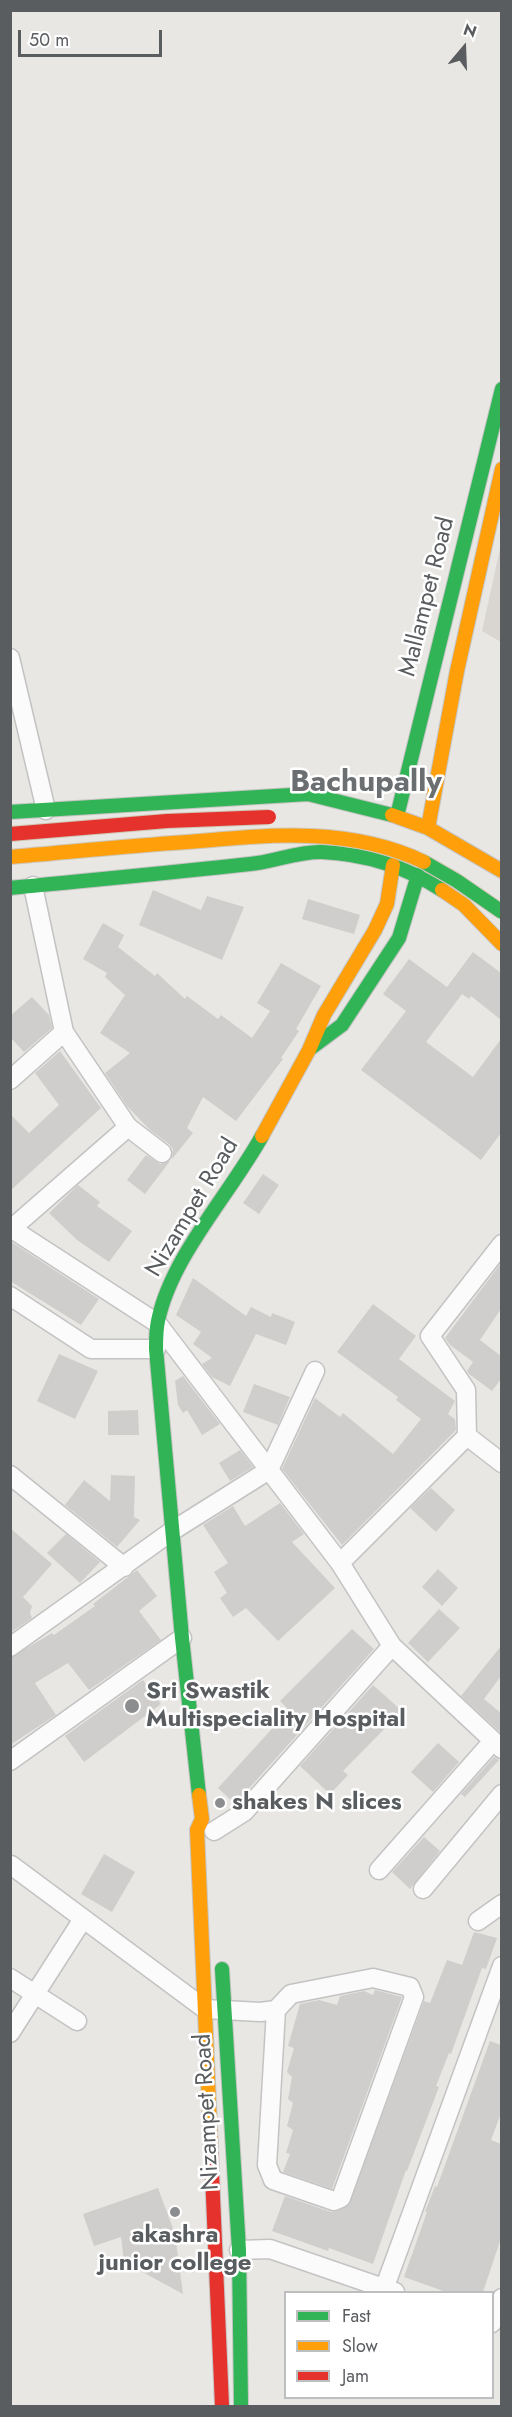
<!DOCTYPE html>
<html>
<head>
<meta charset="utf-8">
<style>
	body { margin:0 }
	#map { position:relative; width:512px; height:2417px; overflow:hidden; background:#e9e7e3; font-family:Jost,sans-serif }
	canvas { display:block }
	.frame { position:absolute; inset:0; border:12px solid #5a5d60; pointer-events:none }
	.legend { position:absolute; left:284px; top:2291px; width:210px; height:108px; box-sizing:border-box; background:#fff; border:2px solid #bdbebf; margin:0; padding:8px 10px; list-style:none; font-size:18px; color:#5a5d60 }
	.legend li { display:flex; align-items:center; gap:12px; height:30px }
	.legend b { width:30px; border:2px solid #bdbebf }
	.north { position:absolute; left:434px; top:18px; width:60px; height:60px; -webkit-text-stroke:4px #fff; paint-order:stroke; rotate:19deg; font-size:16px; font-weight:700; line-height:24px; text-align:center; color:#5a5d60 }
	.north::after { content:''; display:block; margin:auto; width:21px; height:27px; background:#5a5d60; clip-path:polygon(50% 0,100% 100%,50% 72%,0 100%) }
	.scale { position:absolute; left:18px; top:30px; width:144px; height:27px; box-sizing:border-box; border:3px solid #5a5d60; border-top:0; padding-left:8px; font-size:18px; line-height:21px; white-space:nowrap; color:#5a5d60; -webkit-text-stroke:4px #fff; paint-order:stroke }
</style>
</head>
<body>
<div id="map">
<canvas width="512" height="2417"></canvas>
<div class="frame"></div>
<ul class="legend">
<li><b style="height:8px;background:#30b455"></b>Fast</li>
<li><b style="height:8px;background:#ff9f0a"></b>Slow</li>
<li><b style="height:8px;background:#e5322d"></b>Jam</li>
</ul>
<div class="north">N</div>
<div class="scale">50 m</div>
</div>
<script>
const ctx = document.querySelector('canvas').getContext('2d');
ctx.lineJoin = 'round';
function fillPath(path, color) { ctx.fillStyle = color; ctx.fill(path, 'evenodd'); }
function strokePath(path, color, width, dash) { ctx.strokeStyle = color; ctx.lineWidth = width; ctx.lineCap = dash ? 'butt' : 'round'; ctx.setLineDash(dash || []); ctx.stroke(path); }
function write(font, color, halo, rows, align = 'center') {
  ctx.font = font + ' Jost,sans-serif'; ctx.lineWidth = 5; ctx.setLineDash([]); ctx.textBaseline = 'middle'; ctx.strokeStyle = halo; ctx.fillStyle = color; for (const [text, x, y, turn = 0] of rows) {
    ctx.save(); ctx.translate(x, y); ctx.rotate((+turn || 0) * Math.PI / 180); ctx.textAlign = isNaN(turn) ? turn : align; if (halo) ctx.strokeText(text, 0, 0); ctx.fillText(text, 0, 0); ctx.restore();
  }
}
fillPath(new Path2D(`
	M501,544L502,642H501L482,631Z`), '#d9d6d2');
fillPath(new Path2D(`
	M153,890L201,910L207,896L244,907L222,960L139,925Z
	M308,899L360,915L354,934L302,919Z
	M103,923L124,935L118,947L155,976L157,973L185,999L187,996L218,1019L221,1015L252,1038L270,1011L257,1003L281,963L321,986L296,1029L299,1031L281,1058L283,1059L236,1121L203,1097L187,1128L193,1133L172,1159L173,1149L169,1144L150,1130L127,1106L105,1073L130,1053L100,1033L125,995L105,977L107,973L83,959Z
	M473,952L501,973V1020L471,996L469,999L462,994L426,1042L473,1077L501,1039V1133L481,1160L361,1070L406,1011L383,994L409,959L447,987Z
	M32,997L49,1015L52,1028L24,1052L10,1037V1016Z
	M60,1051L101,1108L10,1191V1114L29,1133L59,1105L35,1073Z
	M146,1155L160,1164L170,1161L145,1194L127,1180Z
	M263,1174L279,1185L259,1214L243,1203Z
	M78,1185L100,1202L97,1206L132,1231L109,1262L77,1240L49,1213Z
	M10,1241L99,1299L81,1325L10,1281Z
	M501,1263V1309L480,1340L501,1356V1379L492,1391L469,1374L467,1371L473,1362L450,1345L445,1338Z
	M193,1278L246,1316L251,1307L271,1317L272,1313L295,1322L286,1345L256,1334L230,1386L212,1377L202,1364L212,1358L193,1344L201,1332L176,1315Z
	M373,1304L416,1336L399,1359L455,1401L448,1414L455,1419L456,1430L342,1545L282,1469L315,1398L340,1417L343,1413L393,1454L421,1419L396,1400L398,1397L337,1352Z
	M59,1354L98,1371L75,1419L37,1401Z
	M183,1376L220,1424L202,1435L187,1410L183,1413L178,1405L175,1381Z
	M254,1384L290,1397L278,1425L243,1412Z
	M138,1410L139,1435H108V1411Z
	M240,1450L253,1467L230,1481L219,1463Z
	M111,1475L135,1476L134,1517L140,1520L117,1547L65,1505L84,1480L110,1501Z
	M431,1488L455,1510L436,1532L410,1508Z
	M280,1503L304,1534L292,1542L335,1588L278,1641L246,1608L233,1617L220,1598L227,1593L214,1572L228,1563L203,1525L233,1506L245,1526Z
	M10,1528L52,1564L23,1597L32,1606L30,1613L32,1618L10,1633Z
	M66,1534L100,1562L80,1583L47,1553Z
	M438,1569L458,1588L442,1606L422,1587Z
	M137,1570L157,1596L139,1611L161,1640L89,1690L68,1663L35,1683L56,1715L10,1745V1658L52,1633L54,1635L95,1606L93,1604Z
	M439,1609L460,1628L428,1662L408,1643Z
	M352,1629L374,1649L235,1804L218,1788L289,1710L280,1701Z
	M501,1646V1676L484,1699L501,1713V1733L461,1696Z
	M143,1680L161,1704L84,1762L65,1736Z
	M373,1685L402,1711L343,1771L348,1775L330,1794L300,1766Z
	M438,1743L459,1762L433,1792L411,1772Z
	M494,1757L499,1760L465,1797L461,1794Z
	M424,1837L440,1851L410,1889L392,1872Z
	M104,1854L135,1872L112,1912L81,1894Z
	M474,1932L497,1938L486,1969L482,1968L451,2054L449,2053L436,2086L439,2087L407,2171L406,2170L373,2264L329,2248L328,2251L272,2231L285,2196L331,2212L338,2211L349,2205L424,2001L430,2003L447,1960L462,1965Z
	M375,1990L402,1997L332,2189L283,2172L290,2154L286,2153L293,2130L287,2126L293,2103L288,2099L292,2077L287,2072L294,2048L288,2046L300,2004L319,2000L337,2005L340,1996L364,1991L373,1995Z
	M490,2041L501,2045V2113L491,2140L501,2144V2238L483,2292H446L404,2277L427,2212H425L435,2186L437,2187Z
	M158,2188L175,2234L183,2294L124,2262L121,2237L94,2246L83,2214Z`), '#cfcecc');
const street = new Path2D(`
	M10,658L46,810
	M33,886L64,1032L128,1127L162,1153
	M10,1080L64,1032
	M12,1229L157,1323L340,1563L392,1646L502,1749
	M10,1230L128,1127
	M502,1244L430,1336L466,1390L467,1436L502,1463
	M10,1296L91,1349H156
	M10,1475L124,1567
	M340,1563L467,1436
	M10,1647L172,1531L269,1470L315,1371
	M10,1761L182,1638
	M214,1831L244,1812L392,1646
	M11,1865L205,2009L260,2012L276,2010L291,1994L373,1978L410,1987L414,1997L341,2198L334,2201L273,2180L267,2165L276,2010
	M379,1870L493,1741
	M423,1889L502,1794
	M478,1921L502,1904
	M10,1978L77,2021
	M10,2033L83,1919
	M239,2250L270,2249L395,2292
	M383,2292L502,1966
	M492,2323L502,2298`);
const fast = new Path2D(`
	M10,812L308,794L392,815
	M397,816L502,389
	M10,888C90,880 170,873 250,864C274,862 299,851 322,852C366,854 406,867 442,890
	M311,1048L342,1025L399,938L418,875
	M199,1795L182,1638L156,1349C156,1340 156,1330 158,1321C171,1257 230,1194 262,1136
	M222,1969L239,2250L241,2406`);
const slow = new Path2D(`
	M392,815L428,828L502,871
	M428,828L457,671L502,469
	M442,890L464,905L502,944
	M262,1136L309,1050L324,1015L375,930L387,904L393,865
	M199,1795L202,1819L197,1830L211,2150`);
const jam = new Path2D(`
	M211,2150L222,2406`);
strokePath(street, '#c3c3c3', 21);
strokePath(fast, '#c4c4c4', 16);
strokePath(slow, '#c4c4c4', 16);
strokePath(jam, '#c4c4c4', 16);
strokePath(street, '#fcfbfb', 18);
strokePath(fast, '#30b455', 14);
strokePath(slow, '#ff9f0a', 14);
strokePath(jam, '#e5322d', 14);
const fastBridge = new Path2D(`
	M424,862L457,881L502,912`);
const slowBridge = new Path2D(`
	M10,857C69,852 128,846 187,842C267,835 349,826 424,862`);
const jamBridge = new Path2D(`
	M10,834L167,821L269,817`);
strokePath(fastBridge, '#cec6b4', 16, []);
strokePath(slowBridge, '#cec6b4', 16, []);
strokePath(jamBridge, '#cec6b4', 16, []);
strokePath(fastBridge, '#30b455', 14);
strokePath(slowBridge, '#ff9f0a', 14);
strokePath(jamBridge, '#e5322d', 14);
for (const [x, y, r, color] of [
	[132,1706,8,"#8c8d8e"],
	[220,1803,6,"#8c8d8e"],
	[175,2212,6,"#8c8d8e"]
]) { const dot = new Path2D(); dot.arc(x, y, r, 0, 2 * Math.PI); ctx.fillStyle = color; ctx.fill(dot); strokePath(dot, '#fff', 2); }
write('24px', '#5a5d60', '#fff', [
	["Mallampet Road",428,597,-76],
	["Nizampet Road",193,1208,-59],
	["Nizampet Road",208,2112,-93]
]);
write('bold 24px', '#5a5d60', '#fff', [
	["Sri Swastik",146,1692],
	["Multispeciality Hospital",146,1720],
	["shakes N slices",232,1803],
	["akashra",175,2236,"center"],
	["junior college",175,2264,"center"]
], 'left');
write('bold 30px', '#6b6f72', '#fff', [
	["Bachupally",366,784]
]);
</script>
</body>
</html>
